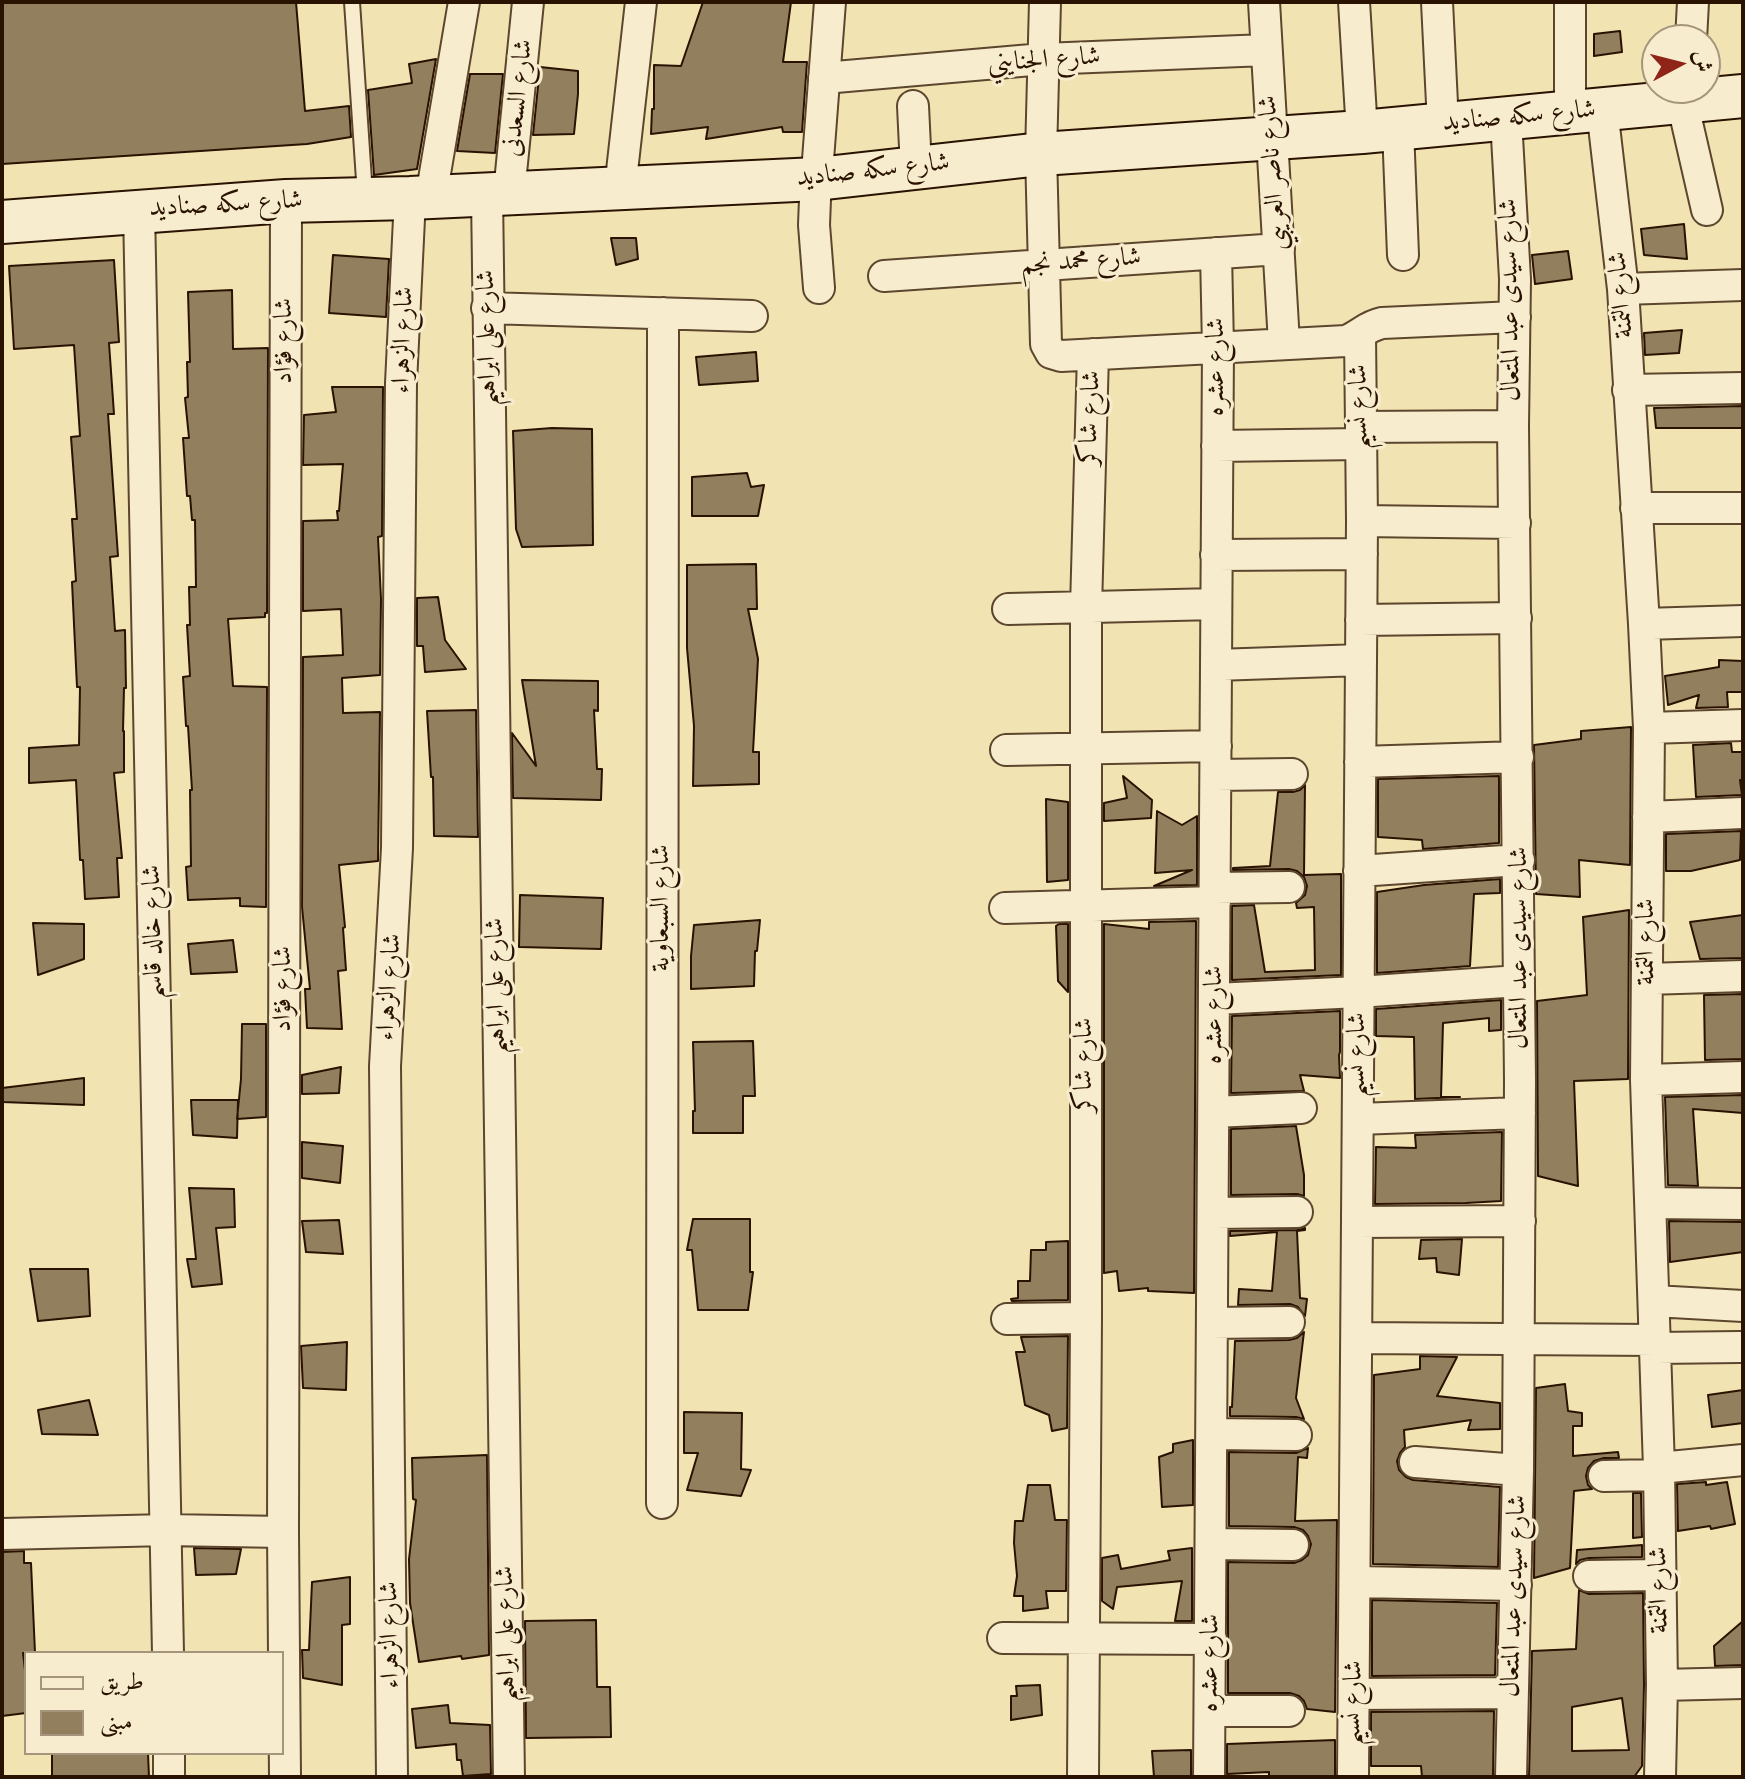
<!DOCTYPE html>
<html>
<head>
<meta charset="utf-8">
<style>
	body { margin:0 }
	#map { position:relative; width:1745px; height:1779px; overflow:hidden; background:#f2e3b3; font-family:Cardo,Amiri,serif }
	canvas { display:block }
	.frame { position:absolute; inset:0; border:4px solid #2a1200; pointer-events:none }
	.legend { position:absolute; left:24px; top:1651px; width:260px; height:104px; box-sizing:border-box; background:#f7edce; border:2px solid #a5957c; margin:0; padding:10px 14px; list-style:none; font-size:24px; color:#2a1200 }
	.legend li { display:flex; align-items:center; gap:16px; height:40px }
	.legend b { width:40px; border:2px solid #a5957c }
	.north { position:absolute; left:1641px; top:24px; width:80px; height:80px; box-sizing:border-box; background:#f7edce; border:2px solid #a5957c; border-radius:50%; rotate:83deg; font-size:22px; font-weight:700; line-height:32px; text-align:center; color:#2a1200 }
	.north::after { content:''; display:block; margin:auto; width:28px; height:36px; background:#8f2418; clip-path:polygon(50% 0,100% 100%,50% 72%,0 100%) }
</style>
</head>
<body>
<div id="map">
<canvas width="1745" height="1779"></canvas>
<div class="frame"></div>
<ul class="legend">
<li><b style="height:10px;background:#f7edce"></b>طريق</li>
<li><b style="height:22px;background:#927f5d"></b>مبنى</li>
</ul>
<div class="north">ش</div>
</div>
<script>
const ctx = document.querySelector('canvas').getContext('2d');
ctx.lineJoin = 'round';
function fillPath(path, color) { ctx.fillStyle = color; ctx.fill(path, 'evenodd'); }
function strokePath(path, color, width, dash) { ctx.strokeStyle = color; ctx.lineWidth = width; ctx.lineCap = dash ? 'butt' : 'round'; ctx.setLineDash(dash || []); ctx.stroke(path); }
function write(font, color, halo, rows, align = 'center') {
  ctx.font = font + ' Cardo,Amiri,serif'; ctx.lineWidth = 6; ctx.setLineDash([]); ctx.textBaseline = 'middle'; ctx.strokeStyle = halo; ctx.fillStyle = color; for (const [text, x, y, turn = 0] of rows) {
    ctx.save(); ctx.translate(x, y); ctx.rotate((+turn || 0) * Math.PI / 180); ctx.textAlign = isNaN(turn) ? turn : align; if (halo) ctx.strokeText(text, 0, 0); ctx.fillText(text, 0, 0); ctx.restore();
  }
}
const building = new Path2D(`
	M2,2H296L305,111L349,106L351,137L307,144L2,164Z
	M703,2H791L783,62H807L802,132H783L782,127L706,139L708,127L651,134L652,109H654V65L681,66Z
	M1620,31L1622,52L1594,56V34Z
	M436,59L417,169L374,175L368,90L412,83L409,64Z
	M540,67L578,71V94L574,134L533,135Z
	M470,74H503L495,153L457,151Z
	M1684,224L1687,259L1644,255L1641,229Z
	M611,238H636L638,259L616,265Z
	M1568,251L1572,279L1535,284L1532,255Z
	M333,255L389,259L386,317L329,313Z
	M114,260L119,342L109,343L114,414H108L118,556L110,557L115,631L125,630L126,688H124L123,731H124V772L114,773L122,858H117L119,897L85,899L83,860H80L76,780L29,783V748L79,745L80,687H77L72,582L76,581L72,519H77L71,437L80,436L74,345L14,349L9,266Z
	M232,290L233,349L268,348L267,613H265V617L228,619L233,686L267,687L266,907L240,906V898L188,900L186,867L191,866L190,790H192L188,726H186L183,677L190,676L187,625H190L189,587H196L195,520H192L190,496H187L183,438H189L185,398L188,397L187,362H190L188,292Z
	M1682,330L1679,353L1645,355L1644,333Z
	M756,352L758,381L699,385L696,357Z
	M332,387H383L382,536L378,537L381,599L380,675L342,678L343,713L380,712L378,861L339,865L345,927L343,928L346,970L338,971L342,1029L307,1028L305,989H310L302,907L303,657L343,655L341,609L303,611V521L338,520L337,511H339L343,464L303,465L304,415L336,412Z
	M1743,406V428H1656L1654,408Z
	M552,428L592,429L593,545L522,547L516,529L513,431Z
	M747,473L751,487L764,485L758,516H692V477Z
	M756,564L757,609H748L758,659L753,752H759V784L693,786L694,726L687,648V565Z
	M438,597L445,640L466,669L425,672L423,646H417V598Z
	M1719,660L1743,661V692H1727L1728,707L1696,708L1699,695L1668,705L1665,676L1719,667Z
	M522,680L598,681V711L594,710L597,769H602L601,800L513,798L512,733L536,766Z
	M476,710L478,837L434,836L433,777H431L427,711Z
	M1631,727L1630,865L1579,860L1580,897L1536,894L1534,745L1581,739V731Z
	M1731,743L1732,752H1743V780H1740L1742,795L1696,797L1693,745Z
	M1123,776L1152,800L1151,818L1104,821V803L1127,798Z
	M1499,776V843L1423,849L1422,840L1378,837V779Z
	M1305,785L1304,875L1341,874V975L1232,980V906L1254,905L1265,972L1315,970L1314,907L1297,908L1296,903L1305,895L1307,886L1304,877L1297,871L1289,869L1233,870V868L1270,866L1278,792H1293L1300,790Z
	M1046,799L1068,802V880L1047,882Z
	M1157,811L1182,825L1197,816V885L1154,886L1192,870L1155,873Z
	M1741,831L1740,860L1691,871H1666V834Z
	M1500,879V893L1474,894L1470,966L1377,973V892L1424,885Z
	M520,895L603,898L601,949L519,947Z
	M1629,910L1628,1079L1574,1081L1578,1186L1538,1176L1537,1001L1587,995L1583,917Z
	M1743,915V958L1700,959L1690,922Z
	M760,920L757,951H755L754,986L691,989V956L694,925Z
	M1196,921L1194,1293L1148,1291V1288L1119,1291L1117,1271L1104,1273V924L1149,929V922Z
	M33,923L84,924V959L38,975Z
	M1059,924H1068V992L1058,981L1056,926Z
	M233,940L237,972L191,974L188,944Z
	M1743,994V1059L1705,1060L1704,995Z
	M1501,1000V1030L1489,1031V1018L1443,1023L1441,1097H1460L1415,1099L1414,1037L1376,1036V1009Z
	M1340,1011V1052L1339,1055L1340,1078L1300,1075L1304,1091L1231,1093L1232,1016Z
	M242,1024H266V1117L237,1119L241,1079Z
	M753,1041L755,1096H743V1133H693V1111H695L693,1042Z
	M341,1067L339,1093L302,1094V1075Z
	M84,1078V1105L2,1102V1088Z
	M1743,1095V1113L1693,1109L1698,1186L1668,1185L1665,1097Z
	M191,1100H238L237,1138L193,1135Z
	M1296,1126L1304,1175V1196L1297,1194L1231,1195V1129Z
	M1502,1132L1501,1201L1466,1203L1375,1204L1376,1147L1416,1148L1415,1135Z
	M302,1142L343,1146L340,1183L302,1178Z
	M189,1188L234,1189L235,1227L216,1228L222,1284L192,1287L187,1259H196Z
	M693,1219H750V1272H753L748,1310H698L692,1250H687Z
	M339,1220L343,1254L306,1252L302,1221Z
	M1669,1221L1743,1222V1252L1670,1262Z
	M1305,1228V1230L1297,1231L1300,1298L1307,1299L1305,1316L1298,1307L1290,1304L1238,1305L1239,1289L1272,1291L1277,1232L1230,1236V1231L1297,1230Z
	M1462,1239L1459,1275L1437,1272L1436,1258L1419,1259L1421,1240Z
	M1068,1241V1300L1012,1301L1011,1299L1018,1298V1281H1030L1031,1250H1046V1242Z
	M30,1269H88L90,1316L38,1321Z
	M1304,1332L1296,1398L1304,1419L1296,1417L1230,1416V1407H1232L1235,1341L1289,1340L1297,1338Z
	M1068,1336L1067,1428L1052,1431L1049,1415L1025,1405L1016,1352H1025L1021,1337Z
	M347,1342L346,1390L303,1388L301,1346Z
	M1420,1356L1457,1357L1437,1396L1500,1403V1429L1468,1430L1471,1420L1404,1430L1405,1447L1400,1453L1397,1461L1399,1470L1406,1477L1413,1480L1500,1487L1498,1567L1373,1564L1374,1375L1420,1369Z
	M1565,1384L1568,1411L1582,1413V1426H1573V1456L1618,1452L1619,1458H1604L1594,1461L1588,1468L1586,1476L1588,1485L1592,1489L1574,1491L1570,1568L1534,1578L1536,1388Z
	M1743,1390V1423L1712,1427L1708,1395Z
	M89,1400L98,1435L42,1434L38,1410Z
	M684,1412L742,1413L741,1469L751,1470L741,1496L687,1490L698,1453H684Z
	M1193,1440V1505L1162,1507L1159,1457L1173,1452V1444Z
	M1308,1448L1307,1458L1298,1457L1295,1521L1337,1520L1335,1712L1307,1709L1304,1701L1299,1696L1290,1693H1228V1562L1294,1563L1302,1560L1308,1555L1311,1544L1308,1536L1303,1530L1294,1527L1229,1526V1452L1296,1453Z
	M487,1455L489,1655L462,1659L461,1656L419,1662L410,1603L409,1559L416,1500L413,1499L412,1458Z
	M1706,1482V1485L1727,1482L1735,1524L1711,1529L1710,1526L1678,1531L1677,1484Z
	M1028,1485H1050L1055,1520H1067L1066,1591H1046L1048,1608L1023,1611V1596H1014L1017,1576L1014,1543L1015,1521H1023Z
	M1633,1493H1641L1642,1537L1633,1538Z
	M1642,1545V1557L1589,1558L1580,1560L1576,1564L1577,1550Z
	M194,1548L241,1549L236,1574L196,1575Z
	M1192,1548V1621H1175L1182,1581L1117,1587L1113,1609L1102,1601V1558L1118,1555L1121,1569L1170,1560L1168,1551Z
	M24,1551V1563H31L35,1653H23L26,1679V1713L2,1716V1552Z
	M350,1577V1624L342,1625V1685L303,1678L302,1650H309L312,1582Z
	M1579,1590L1589,1594L1643,1593L1644,1685L1642,1766L1634,1777H1529L1532,1651L1576,1649ZM1622,1698L1629,1750L1572,1751V1707Z
	M1372,1600L1497,1603L1495,1675L1372,1676Z
	M596,1620L597,1687H610L611,1737L526,1738L525,1621Z
	M1743,1621V1665L1715,1666L1714,1646Z
	M1040,1685L1042,1715L1011,1720V1696H1017L1016,1686Z
	M448,1705L450,1723L490,1725L491,1774L463,1776L461,1760H457L456,1744L416,1748L412,1709Z
	M1494,1711L1493,1777H1422L1421,1766H1371V1712Z
	M1335,1740V1777H1269V1772L1227,1774V1744Z
	M1191,1750V1777H1154L1152,1751Z
	M52,1753H148L149,1777L52,1776Z`);
fillPath(building, '#927f5d');
strokePath(building, '#2a1200', 2);
const lane = new Path2D(`
	M352,2L365,195`);
const street = new Path2D(`
	M1045,2L1041,154L1046,344L1051,353L1061,356L1346,341C1359,336 1367,326 1382,323L1515,317
	M1264,2L1284,343
	M1354,2L1362,132
	M1437,2L1443,124
	M1570,2V112
	M1691,40L1693,2
	M824,78L1043,59L1266,50
	M1682,101L1707,210
	M913,106L916,168
	M1602,109L1623,289L1644,624L1649,728L1646,1080L1659,1468L1662,1685L1660,1777
	M1506,119L1515,279L1513,426L1520,1080L1518,1470L1511,1777
	M1398,129L1403,255
	M620,189L641,2
	M509,193L528,2
	M487,195L509,1777
	M431,197L464,2
	M139,210L168,1653
	M884,276L1279,249
	M819,288L814,225L815,199L830,2
	M1623,289L1743,285
	M487,308L752,316
	M1628,390L1743,388
	M1361,427L1513,426
	M1217,446L1361,444
	M1636,508H1743
	M1362,521L1515,523
	M1216,555L1362,554
	M1008,609L1216,604
	M1361,620L1516,618
	M1644,624L1743,621
	M1216,665L1361,660
	M1649,728L1743,725
	M1006,750L1216,746
	M1360,762L1518,757
	M1216,775L1292,774
	M1648,817L1743,813
	M1359,871L1519,860
	M1215,888L1289,887
	M1005,908L1215,902
	M1647,979L1743,976
	M1215,999L1358,992L1519,981
	M1646,1080L1743,1077
	M1214,1112L1301,1108
	M1358,1119L1520,1113
	M1651,1203L1743,1204
	M1214,1213L1297,1212
	M1357,1222L1520,1221
	M1654,1301L1743,1306
	M1007,1319L1086,1318
	M1213,1323L1289,1322
	M1357,1338L1656,1340
	M1656,1348L1740,1347
	M1212,1434L1296,1435
	M1415,1462L1518,1470
	M1659,1468L1743,1460
	M1604,1476L1658,1475
	M662,1503L663,313
	M2,1534L167,1530L283,1532
	M1212,1544L1293,1545
	M1589,1576L1660,1575
	M1356,1582L1516,1585
	M1003,1638L1211,1639
	M1662,1685L1743,1683
	M1354,1694L1512,1693
	M1210,1711H1289
	M169,1753V1777
	M285,1777L283,1532L286,201
	M392,1777L385,1066L397,848L401,383L410,198
	M1083,1777L1086,1318V608L1093,354
	M1209,1777L1218,347L1216,253
	M1353,1777L1362,521L1360,334`);
const secondary = new Path2D(`
	M2,222L286,201L410,198L817,179L1041,154L1362,132L1743,96`);
strokePath(lane, '#5c462d', 18);
strokePath(street, '#5c462d', 34);
strokePath(secondary, '#2a1200', 46);
strokePath(lane, '#f7edce', 14);
strokePath(street, '#f7edce', 30);
strokePath(secondary, '#f7edce', 42);
write('26px', '#2a1200', '#f7edce', [
	["شارع الجنايني",1044,61,-4],
	["شارع السعدنى",519,98,-84],
	["شارع سكه صناديد",1519,117,-5],
	["شارع سكه صناديد",873,171,-6],
	["شارع ناصر العريبي",1274,173,-94],
	["شارع سكه صناديد",226,205,-3],
	["شارع محمد نجم",1081,262,-4],
	["شارع التمنة",1622,295,-95],
	["شارع سيدى عبد المتعال",1511,300,-91],
	["شارع على ابراهيم",488,338,-91],
	["شارع الزهراء",404,340,-88],
	["شارع فؤاد",285,341,-90],
	["شارع عشره",1217,367,-90],
	["شارع نسيم",1360,407,-91],
	["شارع شاكر",1091,418,-88],
	["شارع السبعاوية",662,908,-90],
	["شارع خالد قاسم",154,932,-91],
	["شارع التمنة",1647,942,-90],
	["شارع سيدى عبد المتعال",1520,948,-90],
	["شارع على ابراهيم",497,986,-91],
	["شارع الزهراء",390,987,-86],
	["شارع فؤاد",284,989,-90],
	["شارع عشره",1215,1015,-90],
	["شارع نسيم",1358,1055,-90],
	["شارع شاكر",1085,1065,-90],
	["شارع التمنة",1660,1590,-91],
	["شارع سيدى عبد المتعال",1515,1596,-88],
	["شارع على ابراهيم",507,1634,-91],
	["شارع الزهراء",391,1635,-91],
	["شارع عشره",1211,1663,-89],
	["شارع نسيم",1354,1703,-89]
]);
</script>
</body>
</html>
